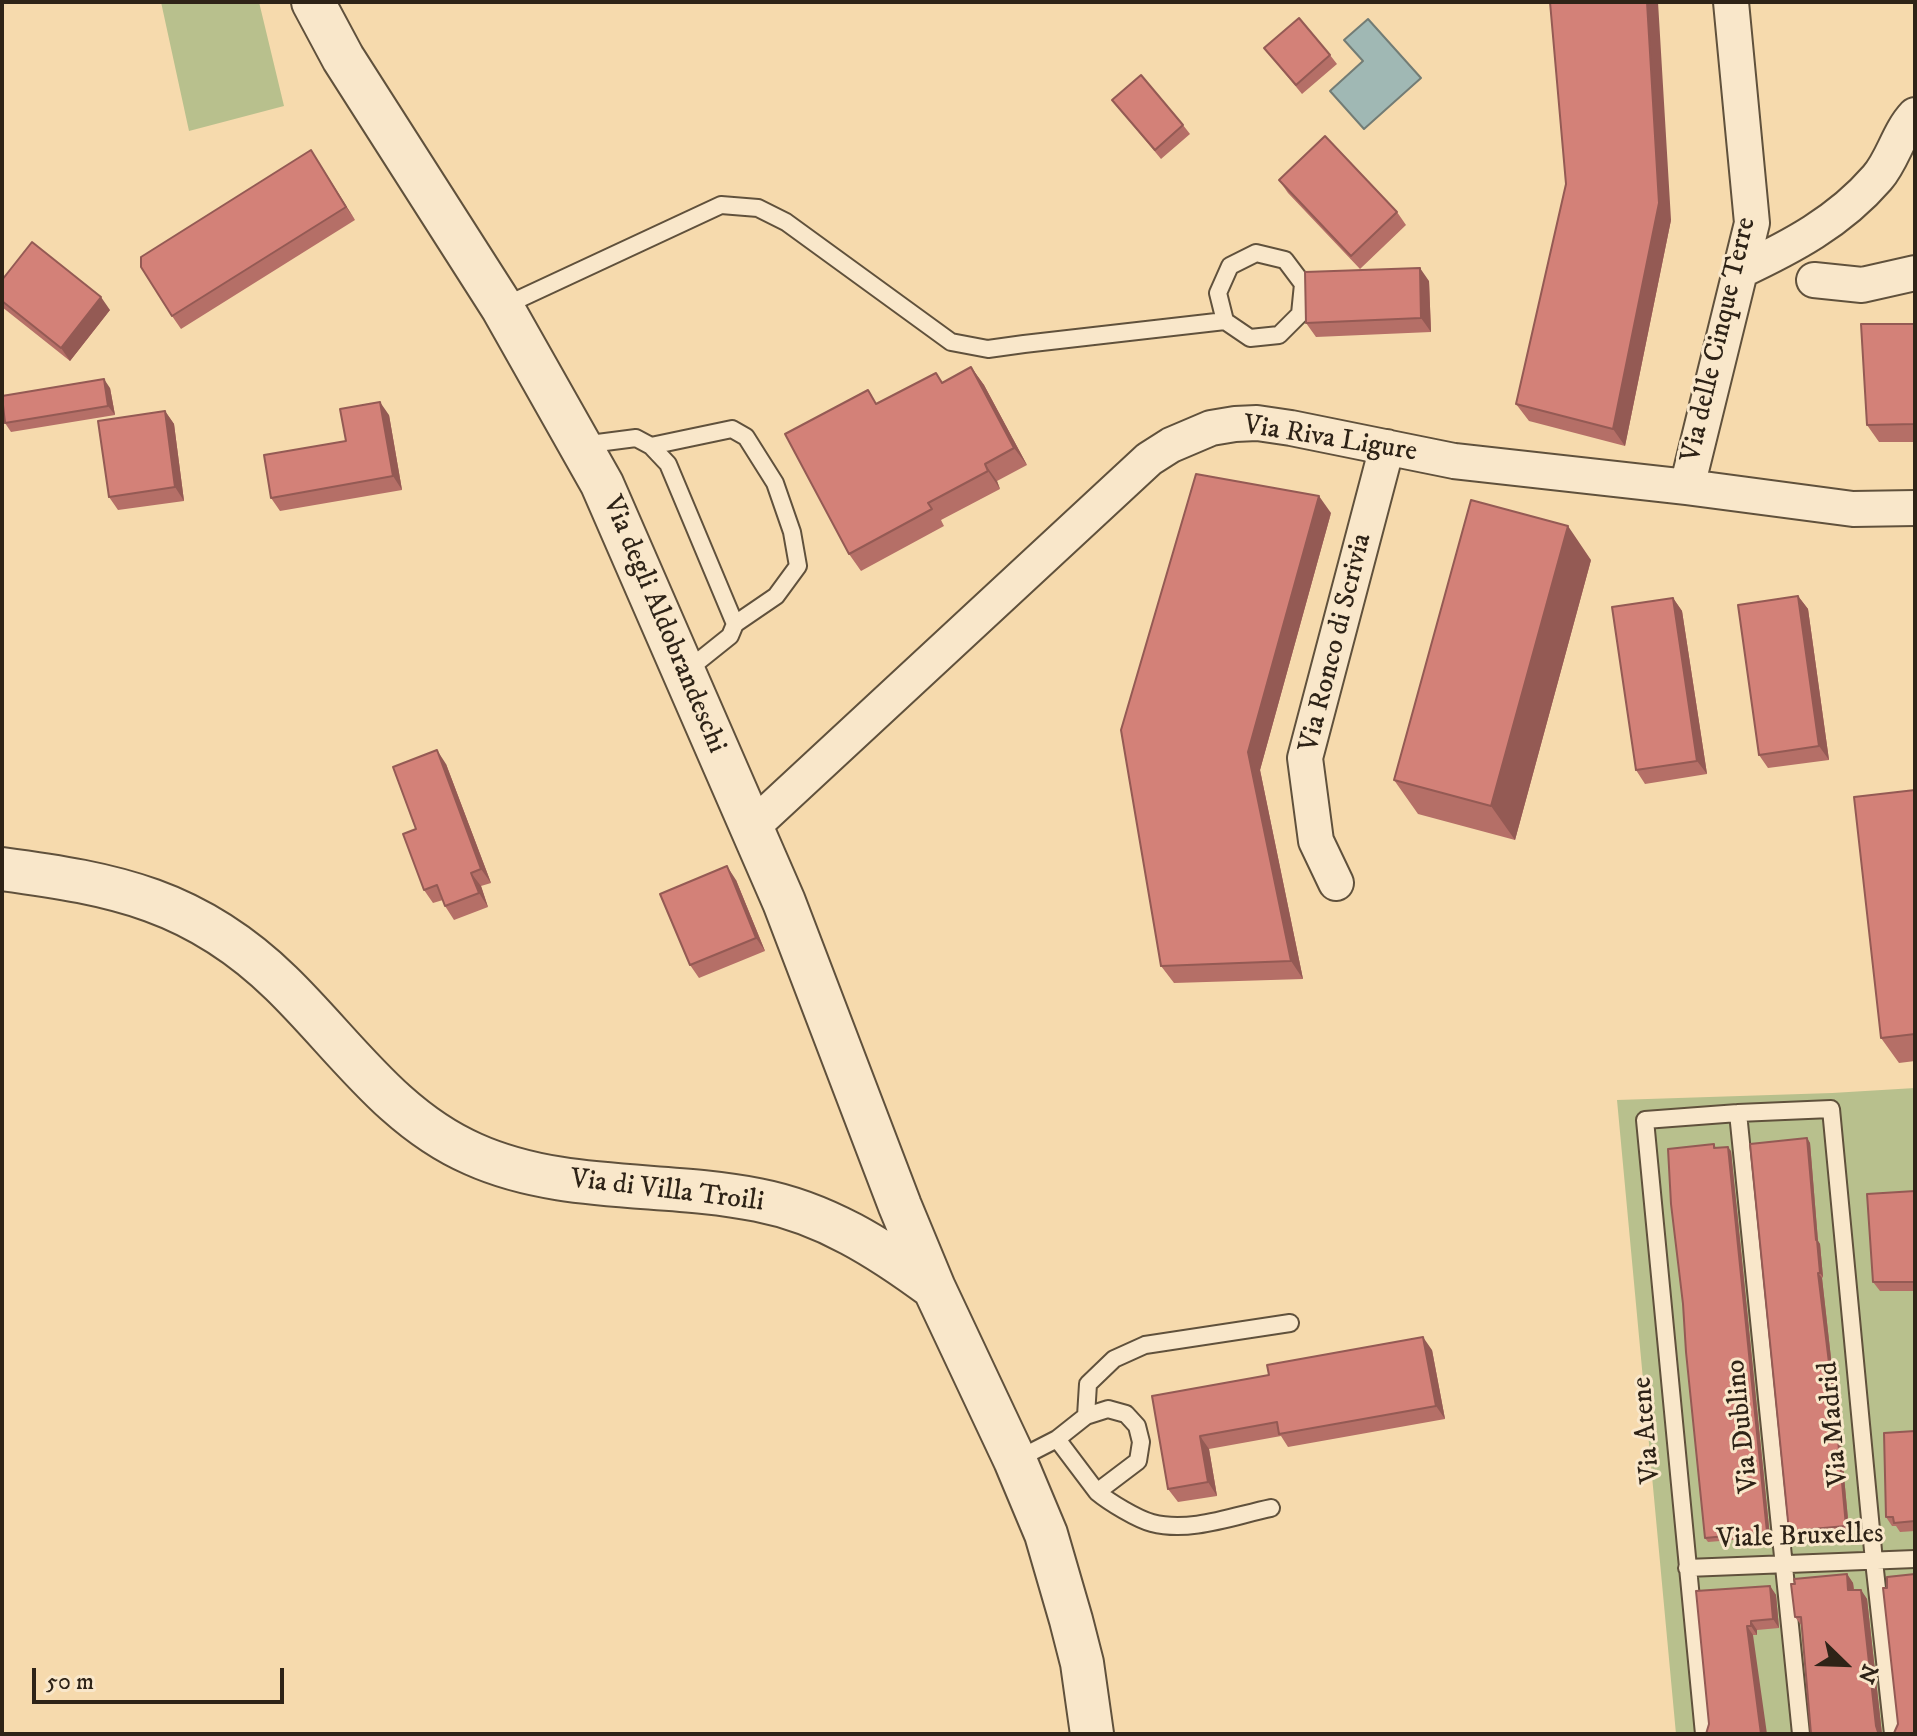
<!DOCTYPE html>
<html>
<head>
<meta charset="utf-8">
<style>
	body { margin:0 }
	#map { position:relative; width:1917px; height:1736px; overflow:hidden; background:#f6daad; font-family:"IM FELL DW Pica",serif }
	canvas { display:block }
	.frame { position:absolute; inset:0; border:4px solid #2e2317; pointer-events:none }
	.north { position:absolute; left:1805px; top:1624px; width:80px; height:80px; -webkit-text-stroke:6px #f9e7ca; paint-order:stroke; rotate:113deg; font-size:22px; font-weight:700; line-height:32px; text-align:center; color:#2e2317 }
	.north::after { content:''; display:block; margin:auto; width:28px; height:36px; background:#2e2317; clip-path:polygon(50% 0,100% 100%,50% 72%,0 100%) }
	.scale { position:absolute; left:32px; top:1668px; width:252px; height:36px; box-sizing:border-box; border:4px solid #2e2317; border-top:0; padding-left:10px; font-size:24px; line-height:28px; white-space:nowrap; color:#2e2317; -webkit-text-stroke:6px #f9e7ca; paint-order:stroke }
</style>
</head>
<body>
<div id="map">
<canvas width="1917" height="1736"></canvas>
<div class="frame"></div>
<div class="north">N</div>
<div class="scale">50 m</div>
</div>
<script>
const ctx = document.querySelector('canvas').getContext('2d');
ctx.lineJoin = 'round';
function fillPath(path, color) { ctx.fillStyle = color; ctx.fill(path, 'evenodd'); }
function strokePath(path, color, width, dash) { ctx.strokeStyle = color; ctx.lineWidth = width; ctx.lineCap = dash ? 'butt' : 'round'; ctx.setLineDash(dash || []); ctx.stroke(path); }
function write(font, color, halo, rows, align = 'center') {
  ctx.font = font + ' "IM FELL DW Pica",serif'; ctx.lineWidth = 6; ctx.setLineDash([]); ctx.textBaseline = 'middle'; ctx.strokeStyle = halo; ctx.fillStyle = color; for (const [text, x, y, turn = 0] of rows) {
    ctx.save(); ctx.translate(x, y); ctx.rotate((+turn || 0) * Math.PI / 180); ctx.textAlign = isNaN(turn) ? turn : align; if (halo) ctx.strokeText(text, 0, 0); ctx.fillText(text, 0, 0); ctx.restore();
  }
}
fillPath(new Path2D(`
	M161,2H259L284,106L189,131Z
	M1915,1088V1734H1676L1617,1100L1832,1093Z`), '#b8c08d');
const water = new Path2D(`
	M1368,19L1421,78L1364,129L1330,91L1363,61L1344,40Z`);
fillPath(water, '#a0b8b4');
strokePath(water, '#727c75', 2);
const service = new Path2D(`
	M1256,253L1285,260L1303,284L1300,314L1279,335L1250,338L1225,321L1218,293L1230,266Z
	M502,307L721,205L758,208L786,222L951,342L988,349L1024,344L1225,321
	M582,445L636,438L651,446L668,464L735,624L730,636L685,672
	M651,446L732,429L746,437L775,483L792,532L798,566L776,596L735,624
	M1738,1113L1801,1734
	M1086,1416L1088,1384L1114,1359L1145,1345L1290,1323
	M1016,1460L1057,1439L1086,1416L1108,1409L1126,1414L1137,1426L1141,1442L1138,1461L1097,1492L1057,1439
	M1097,1492C1109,1502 1137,1519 1152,1523C1190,1533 1233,1516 1271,1508
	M1687,1568L1915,1559
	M1704,1734L1645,1120L1738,1113L1831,1109L1874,1561L1893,1734`);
const minor = new Path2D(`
	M1740,271C1791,247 1839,222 1877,178C1893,160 1898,133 1915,115
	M1814,280L1862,285L1915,273
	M1687,487L1752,223L1731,2
	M751,828L1149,459L1171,445L1211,428L1235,424L1257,423L1291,428L1454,461L1687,487L1853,509L1915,508
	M1336,883L1316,841L1305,758L1387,447`);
const tertiary = new Path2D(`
	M313,2L343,58L502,307L602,484L784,902L900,1206L934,1288L1015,1460L1046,1534L1071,1620L1082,1663L1092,1734
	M2,869C115,884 196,900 281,983C342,1042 392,1119 473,1154C562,1194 664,1181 758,1200C825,1213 880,1248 934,1288`);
strokePath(service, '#60513c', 20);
strokePath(minor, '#60513c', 38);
strokePath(tertiary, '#60513c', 46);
strokePath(service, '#f9e7ca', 16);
strokePath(minor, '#f9e7ca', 34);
strokePath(tertiary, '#f9e7ca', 42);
fillPath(new Path2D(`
	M1264,48L1330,55L1337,64L1302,94Z
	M1112,100L1183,125L1190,134L1161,159Z
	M311,150L355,220L181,329L172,316Z
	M1279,180L1397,212L1406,225L1360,269L1288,193Z
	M1671,220L1625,446L1529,421L1516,404Z
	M2,280L110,310L70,361L2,307Z
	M1429,281L1431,332L1316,337L1306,323Z
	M1915,324V442H1879L1867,425Z
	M971,367L984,385L1027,465L997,481L1000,489L941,520L944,526L861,571L849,554L878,404L936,373L943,383Z
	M110,388L115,415L11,432L5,423Z
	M165,411L174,424L184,501L118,510L109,497Z
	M389,415L402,490L280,511L271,498L346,441Z
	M1331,513L1260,770L1303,979L1174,983L1161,966Z
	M1591,560L1515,840L1418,814L1394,780Z
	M1798,596L1808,609L1829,760L1768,768L1759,755Z
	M1673,598L1682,611L1707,774L1645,784L1636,770Z
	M446,764L491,883L481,886L488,907L454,920L445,906L443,900L433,903L424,890L416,829Z
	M1915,790V1061L1899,1063L1881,1038Z
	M736,880L765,951L699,978L690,965Z
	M1807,1138L1810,1143L1818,1241L1820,1244L1823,1277L1822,1278L1833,1376L1838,1439L1841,1444L1849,1530L1792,1535L1789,1531Z
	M1714,1144L1716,1148L1731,1151L1770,1537L1708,1542L1705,1538Z
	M1915,1191V1291H1880L1873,1282Z
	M1432,1350L1445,1419L1288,1447L1281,1436L1209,1449L1217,1496L1178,1502L1168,1489L1152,1396Z
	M1915,1431V1531L1900,1532L1896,1526H1892L1886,1517Z
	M1847,1574L1853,1583L1854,1590H1861L1867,1599L1882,1734H1811L1802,1626L1795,1617Z
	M1770,1586L1776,1595L1779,1628L1757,1630V1635H1753L1709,1724L1696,1591Z`), '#b56f67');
fillPath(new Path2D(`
	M1647,2H1658L1671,220L1625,446L1613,429Z
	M311,150L320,164L355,220L346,207Z
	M1420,268L1429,281L1431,332L1421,318Z
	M101,297L110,310L70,361L61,348Z
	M971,367L984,385L1027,465L1014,448Z
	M104,379L110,388L115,415L108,406Z
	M380,402L389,415L402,490L393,476Z
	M165,411L174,424L184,501L175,487Z
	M985,464L997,481L1000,489L988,471Z
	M1319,496L1331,513L1260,770L1303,979L1291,961L1248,752Z
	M1568,526L1591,560L1515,840L1491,806Z
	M1798,596L1808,609L1829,760L1819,746Z
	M1673,598L1682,611L1707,774L1697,761Z
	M437,750L446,764L491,883L481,869Z
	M727,866L736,880L765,951L756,938Z
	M471,873L481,886L488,907L479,893Z
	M1807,1138L1810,1143L1818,1241L1820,1244L1823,1277L1820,1273L1816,1240Z
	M1728,1147L1731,1151L1770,1537L1767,1532Z
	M1818,1273L1822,1278L1833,1376L1838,1444L1835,1439Z
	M1423,1337L1432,1350L1445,1419L1436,1406Z
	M1200,1436L1209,1449L1217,1496L1208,1482Z
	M1838,1439L1841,1444L1849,1530L1846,1526Z
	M1847,1574L1853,1583L1855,1599L1848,1590Z
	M1770,1586L1776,1595L1779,1628L1773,1619Z
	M1861,1590L1867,1599L1882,1734H1880L1876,1726Z
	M1751,1621L1757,1630V1635L1751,1626Z
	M1747,1626L1753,1635L1767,1734H1761Z`), '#945a54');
const building = new Path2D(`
	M1550,2H1647L1659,203L1613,429L1516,404L1566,184Z
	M1299,18L1330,55L1296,85L1264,48Z
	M1141,75L1183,125L1155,150L1112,100Z
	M1325,136L1397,212L1351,256L1279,180Z
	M311,150L346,207L172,316L141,267V257Z
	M32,242L101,297L61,348L2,301V280Z
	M1420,268L1421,318L1306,323L1305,272Z
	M1861,324H1915V424L1867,425Z
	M971,367L1014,448L985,464L988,471L928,503L932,509L849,554L785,434L868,390L876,404L936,373L942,383Z
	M104,379L108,406L5,423L2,396Z
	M380,402L393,476L271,498L264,455L346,441L340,409Z
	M165,411L175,487L109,497L98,421Z
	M1196,474L1319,496L1248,752L1291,961L1161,966L1121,730Z
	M1471,500L1568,526L1491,806L1394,780Z
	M1798,596L1819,746L1759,755L1738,605Z
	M1673,598L1697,761L1636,770L1612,607Z
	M437,750L481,869L471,873L479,893L445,906L437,885L424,890L403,834L416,829L393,767Z
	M1915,790V1034L1881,1038L1854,797Z
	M727,866L756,938L690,965L660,894Z
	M1807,1138L1816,1240H1817L1820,1273H1818L1830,1371L1835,1439H1838L1846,1526L1789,1531L1750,1144Z
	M1714,1144V1148L1728,1147L1767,1532L1705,1538L1686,1352L1683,1304L1671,1204L1668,1149Z
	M1915,1191V1282H1873L1867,1194Z
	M1423,1337L1436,1406L1279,1434L1277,1422L1200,1436L1208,1482L1168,1489L1152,1396L1269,1375L1267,1365Z
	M1915,1431V1521L1894,1523L1893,1517H1886L1884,1433Z
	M1847,1574L1848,1590H1861L1876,1726L1878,1732L1883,1734H1811L1801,1617H1795L1791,1584H1795L1794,1579Z
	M1915,1574V1734H1892L1894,1733L1898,1724L1883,1588H1887V1577Z
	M1770,1586L1773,1619L1751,1621V1626H1747L1761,1734H1706L1709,1724L1696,1591Z`);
fillPath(building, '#d38178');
strokePath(building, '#945a54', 2);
write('28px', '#2e2317', '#f9e7ca', [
	["Via delle Cinque Terre",1720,340,-77],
	["Via Riva Ligure",1330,440,9],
	["Via degli Aldobrandeschi",663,625,67],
	["Via Ronco di Scrivia",1337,643,-76],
	["Via di Villa Troili",667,1192,7],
	["Via Madrid",1835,1424,-95],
	["Via Dublino",1744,1426,-96],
	["Via Atene",1648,1430,-95],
	["Viale Bruxelles",1800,1538,-2]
]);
</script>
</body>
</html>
